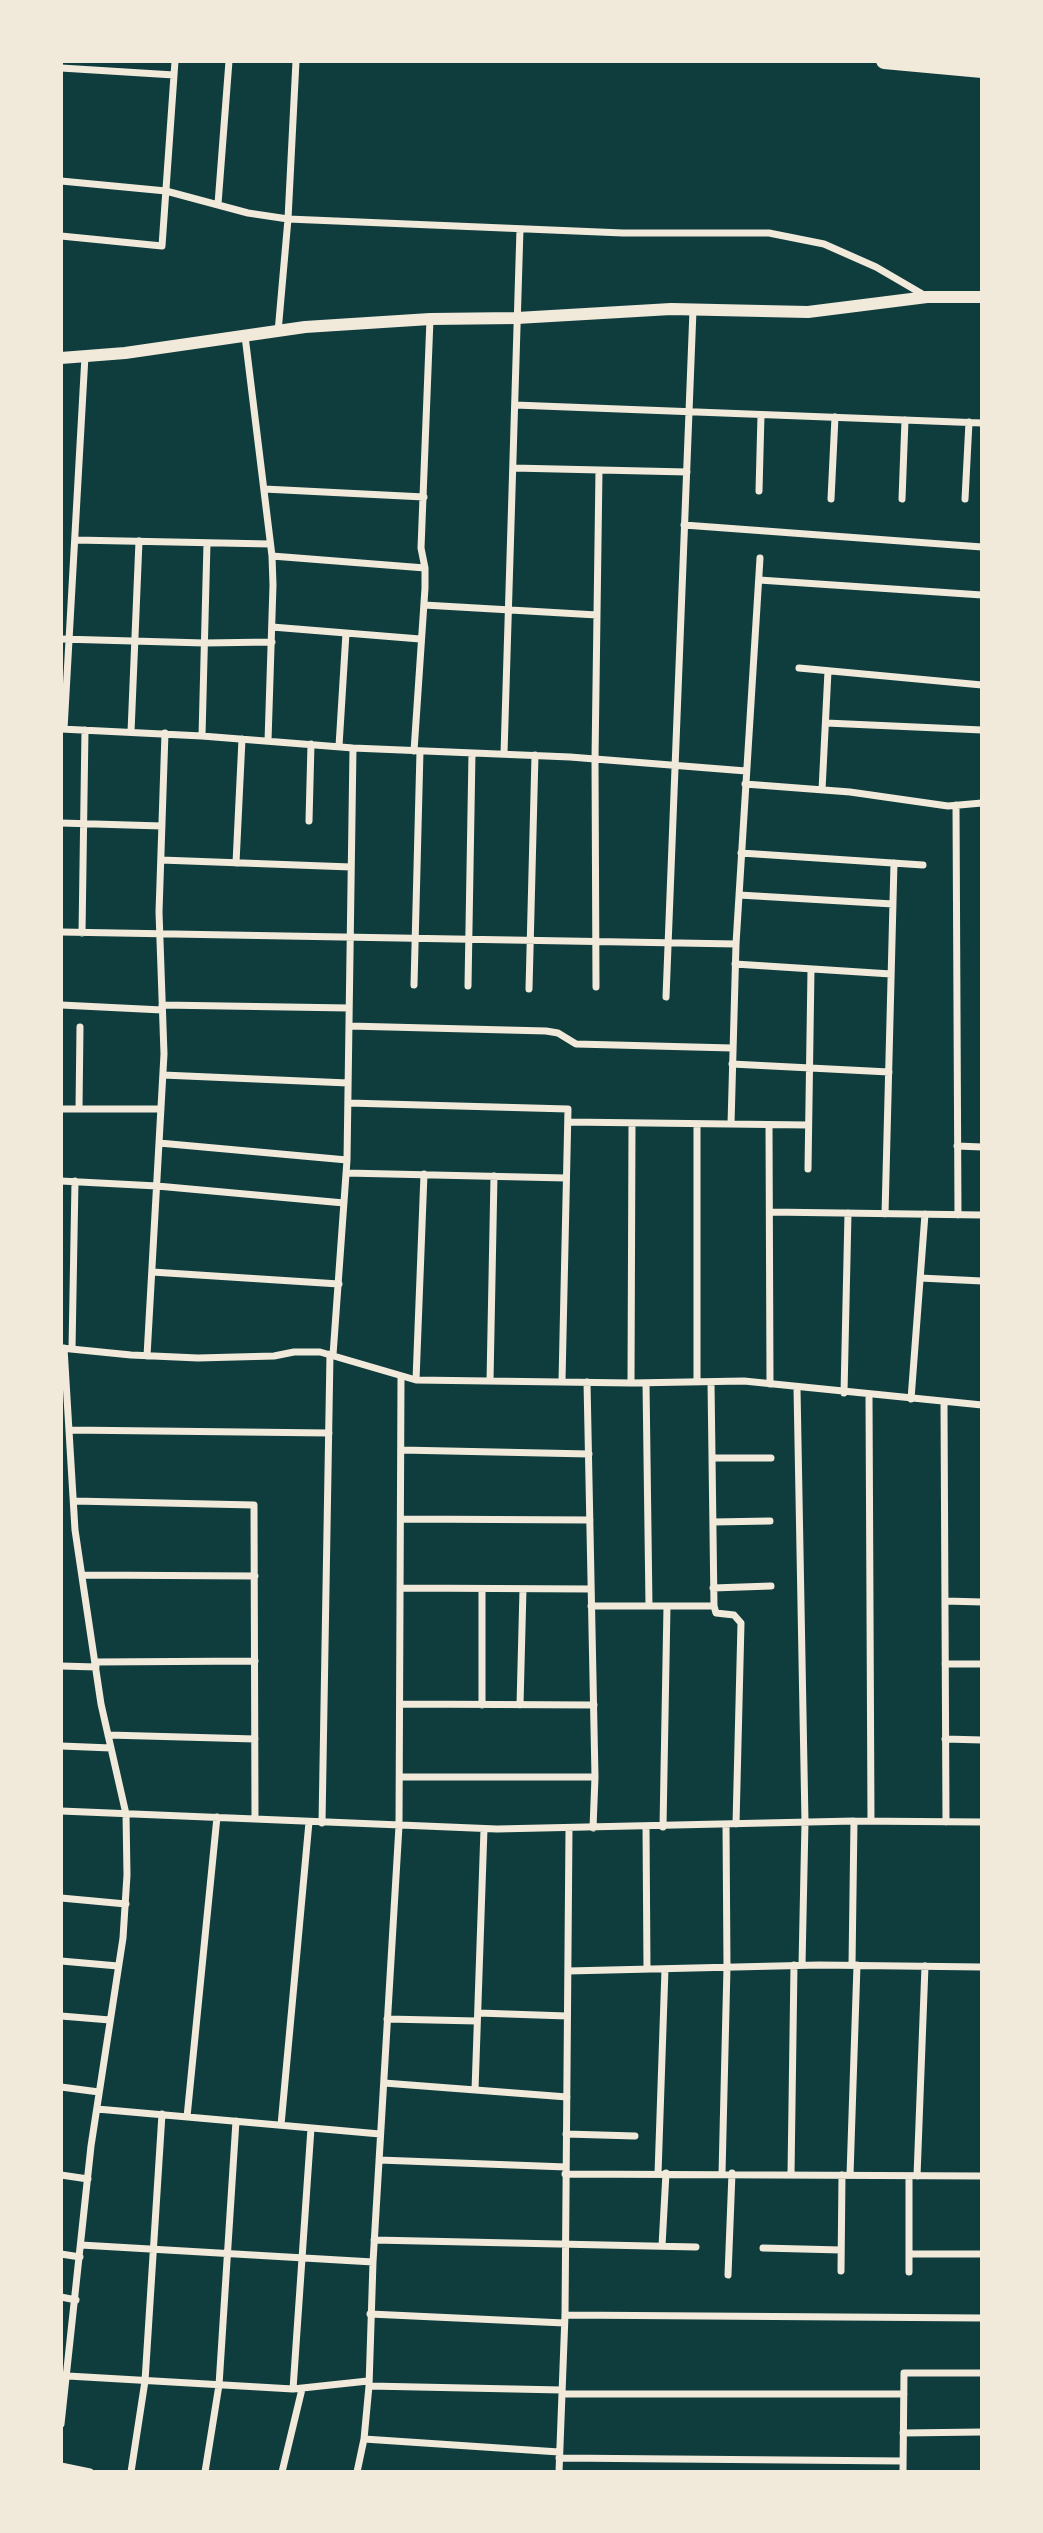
<!DOCTYPE html>
<html>
<head>
<meta charset="utf-8">
<style>
	body { margin:0 }
	#map { position:relative; width:1043px; height:2533px; overflow:hidden; background:#0f3d3e; font-family:"Alegreya Sans",sans-serif }
	canvas { display:block }
	.frame { position:absolute; inset:0; border:63px solid #f1e9da; pointer-events:none }
</style>
</head>
<body>
<div id="map">
<canvas width="1043" height="2533"></canvas>
<div class="frame"></div>
</div>
<script>
const ctx = document.querySelector('canvas').getContext('2d');
ctx.lineJoin = 'round';
function strokePath(path, color, width, dash) { ctx.strokeStyle = color; ctx.lineWidth = width; ctx.lineCap = dash ? 'butt' : 'round'; ctx.setLineDash(dash || []); ctx.stroke(path); }
strokePath(new Path2D(`
	M61,68L174,75
	M61,181L166,191L248,213L288,219L623,233H769L824,244L876,267L924,295
	M218,204L229,61
	M61,236L162,246L175,61
	M278,332L288,219L296,61
	M245,336L272,556L273,585L268,741
	M515,405L982,423
	M513,468L687,472
	M264,489L424,497
	M759,491L761,415
	M831,499L835,417
	M902,499L905,420
	M965,499L969,422
	M684,525L982,547
	M75,540L270,544
	M272,556L425,568
	M759,580L982,595
	M424,605L597,615
	M272,627L420,639
	M61,639L204,643L272,642
	M799,668L982,685
	M826,723L982,730
	M61,729L202,736L353,748L570,757L746,771
	M64,729L85,356
	M131,732L139,541
	M202,736L207,543
	M339,746L346,633
	M414,751L425,588V568L421,548L430,319
	M504,754L520,229
	M745,784L850,792L948,806L982,803
	M822,790L828,671
	M956,805L958,1215
	M309,821L311,744
	M61,823L162,826
	M741,853L923,865
	M161,860L351,867
	M236,863L242,739
	M739,895L893,904
	M61,932L736,944
	M82,933L85,730
	M735,964L891,974
	M414,985L420,751
	M468,986L472,753
	M596,987L595,759L599,470
	M529,989L535,755
	M666,997L693,310
	M61,1005L162,1010
	M162,1005L349,1008
	M349,1026L546,1031L558,1033L576,1044L732,1048
	M732,1064L889,1072
	M163,1075L348,1083
	M348,1103L568,1109L562,1381
	M61,1109H161
	M79,1109L80,1027
	M568,1122L808,1125
	M731,1124L736,944L760,558
	M769,1125L770,1384
	M159,1143L347,1160
	M957,1146L982,1147
	M808,1169L811,969
	M346,1173L566,1178
	M61,1181L157,1186L344,1203
	M770,1212L982,1215
	M885,1214L894,863
	M152,1272L339,1284
	M920,1278L982,1281
	M61,1348L131,1355L198,1358L274,1356L294,1352H320L416,1380L631,1383L744,1381L982,1405
	M72,1349L75,1181
	M333,1355L347,1160L353,748
	M147,1356L164,1054L159,912L165,733
	M416,1380L424,1174
	M490,1381L494,1176
	M587,1382L595,1777L593,1828
	M697,1382V1124
	M711,1382L714,1606
	M631,1383L632,1123
	M646,1383L649,1606
	M797,1388L805,1822L802,1965
	M844,1393L848,1213
	M869,1395L871,1821
	M911,1399L925,1214
	M944,1402L946,1822
	M69,1430L329,1433
	M401,1450L589,1454
	M712,1458H771
	M74,1501L254,1505L255,1818
	M401,1519L590,1520
	M713,1522L770,1521
	M82,1575L255,1576
	M401,1588L591,1589
	M713,1588L771,1586
	M482,1589V1705
	M945,1601L982,1602
	M591,1606H714
	M714,1606L716,1613L734,1615L741,1623L736,1824
	M95,1662L255,1661
	M945,1664H982
	M61,1666L96,1667
	M401,1704L594,1705
	M520,1705L523,1589
	M108,1735L255,1739
	M945,1739L982,1740
	M61,1746L111,1748
	M401,1777H595
	M61,1811L497,1829L854,1821L982,1822
	M322,1823L330,1354
	M646,1826L647,1969
	M663,1827L667,1606
	M61,1898L126,1904
	M61,1961L118,1966
	M852,1965L854,1821
	M568,1971L819,1965L982,1967
	M478,2013L567,2016
	M61,2016L110,2020
	M387,2019L477,2021
	M384,2083L567,2097
	M61,2087L99,2092
	M475,2090L484,1829
	M97,2109L380,2134
	M187,2117L217,1817
	M281,2125L309,1822
	M566,2134L635,2136
	M379,2160L566,2167
	M565,2174L982,2176
	M658,2174L665,1969
	M722,2174L727,1967L726,1825
	M791,2174L794,1965
	M61,2175L88,2179
	M850,2175L857,1965
	M917,2176L925,1966
	M374,2240L696,2247
	M81,2245L373,2262
	M662,2246L666,2173
	M763,2248L841,2250
	M61,2254L80,2257
	M909,2254H982
	M841,2271L842,2175
	M909,2272V2176
	M728,2275L732,2173
	M61,2297L76,2300
	M370,2314L564,2323
	M565,2315L982,2318
	M68,2376L293,2389L368,2381
	M369,2386L562,2390
	M293,2389L311,2128
	M562,2394H904
	M61,2424L91,2146L123,1938L127,1875L126,1814L101,1704L75,1530L64,1348
	M903,2433L982,2432
	M364,2439L559,2452
	M559,2458L903,2461
	M61,2466L90,2472
	M131,2472L145,2381L162,2114
	M205,2472L219,2385L236,2121
	M282,2472L302,2389
	M357,2472L364,2439L369,2386L373,2262L399,1826L401,1377
	M559,2472L565,2315L569,1829
	M903,2472L904,2373H982`), '#f1e9da', 7);
strokePath(new Path2D(`
	M61,358L125,353L305,327L430,319L517,318L671,309L808,312L927,297H982`), '#f1e9da', 12);
strokePath(new Path2D(`
	M884,61L982,70`), '#f1e9da', 16);
</script>
</body>
</html>
